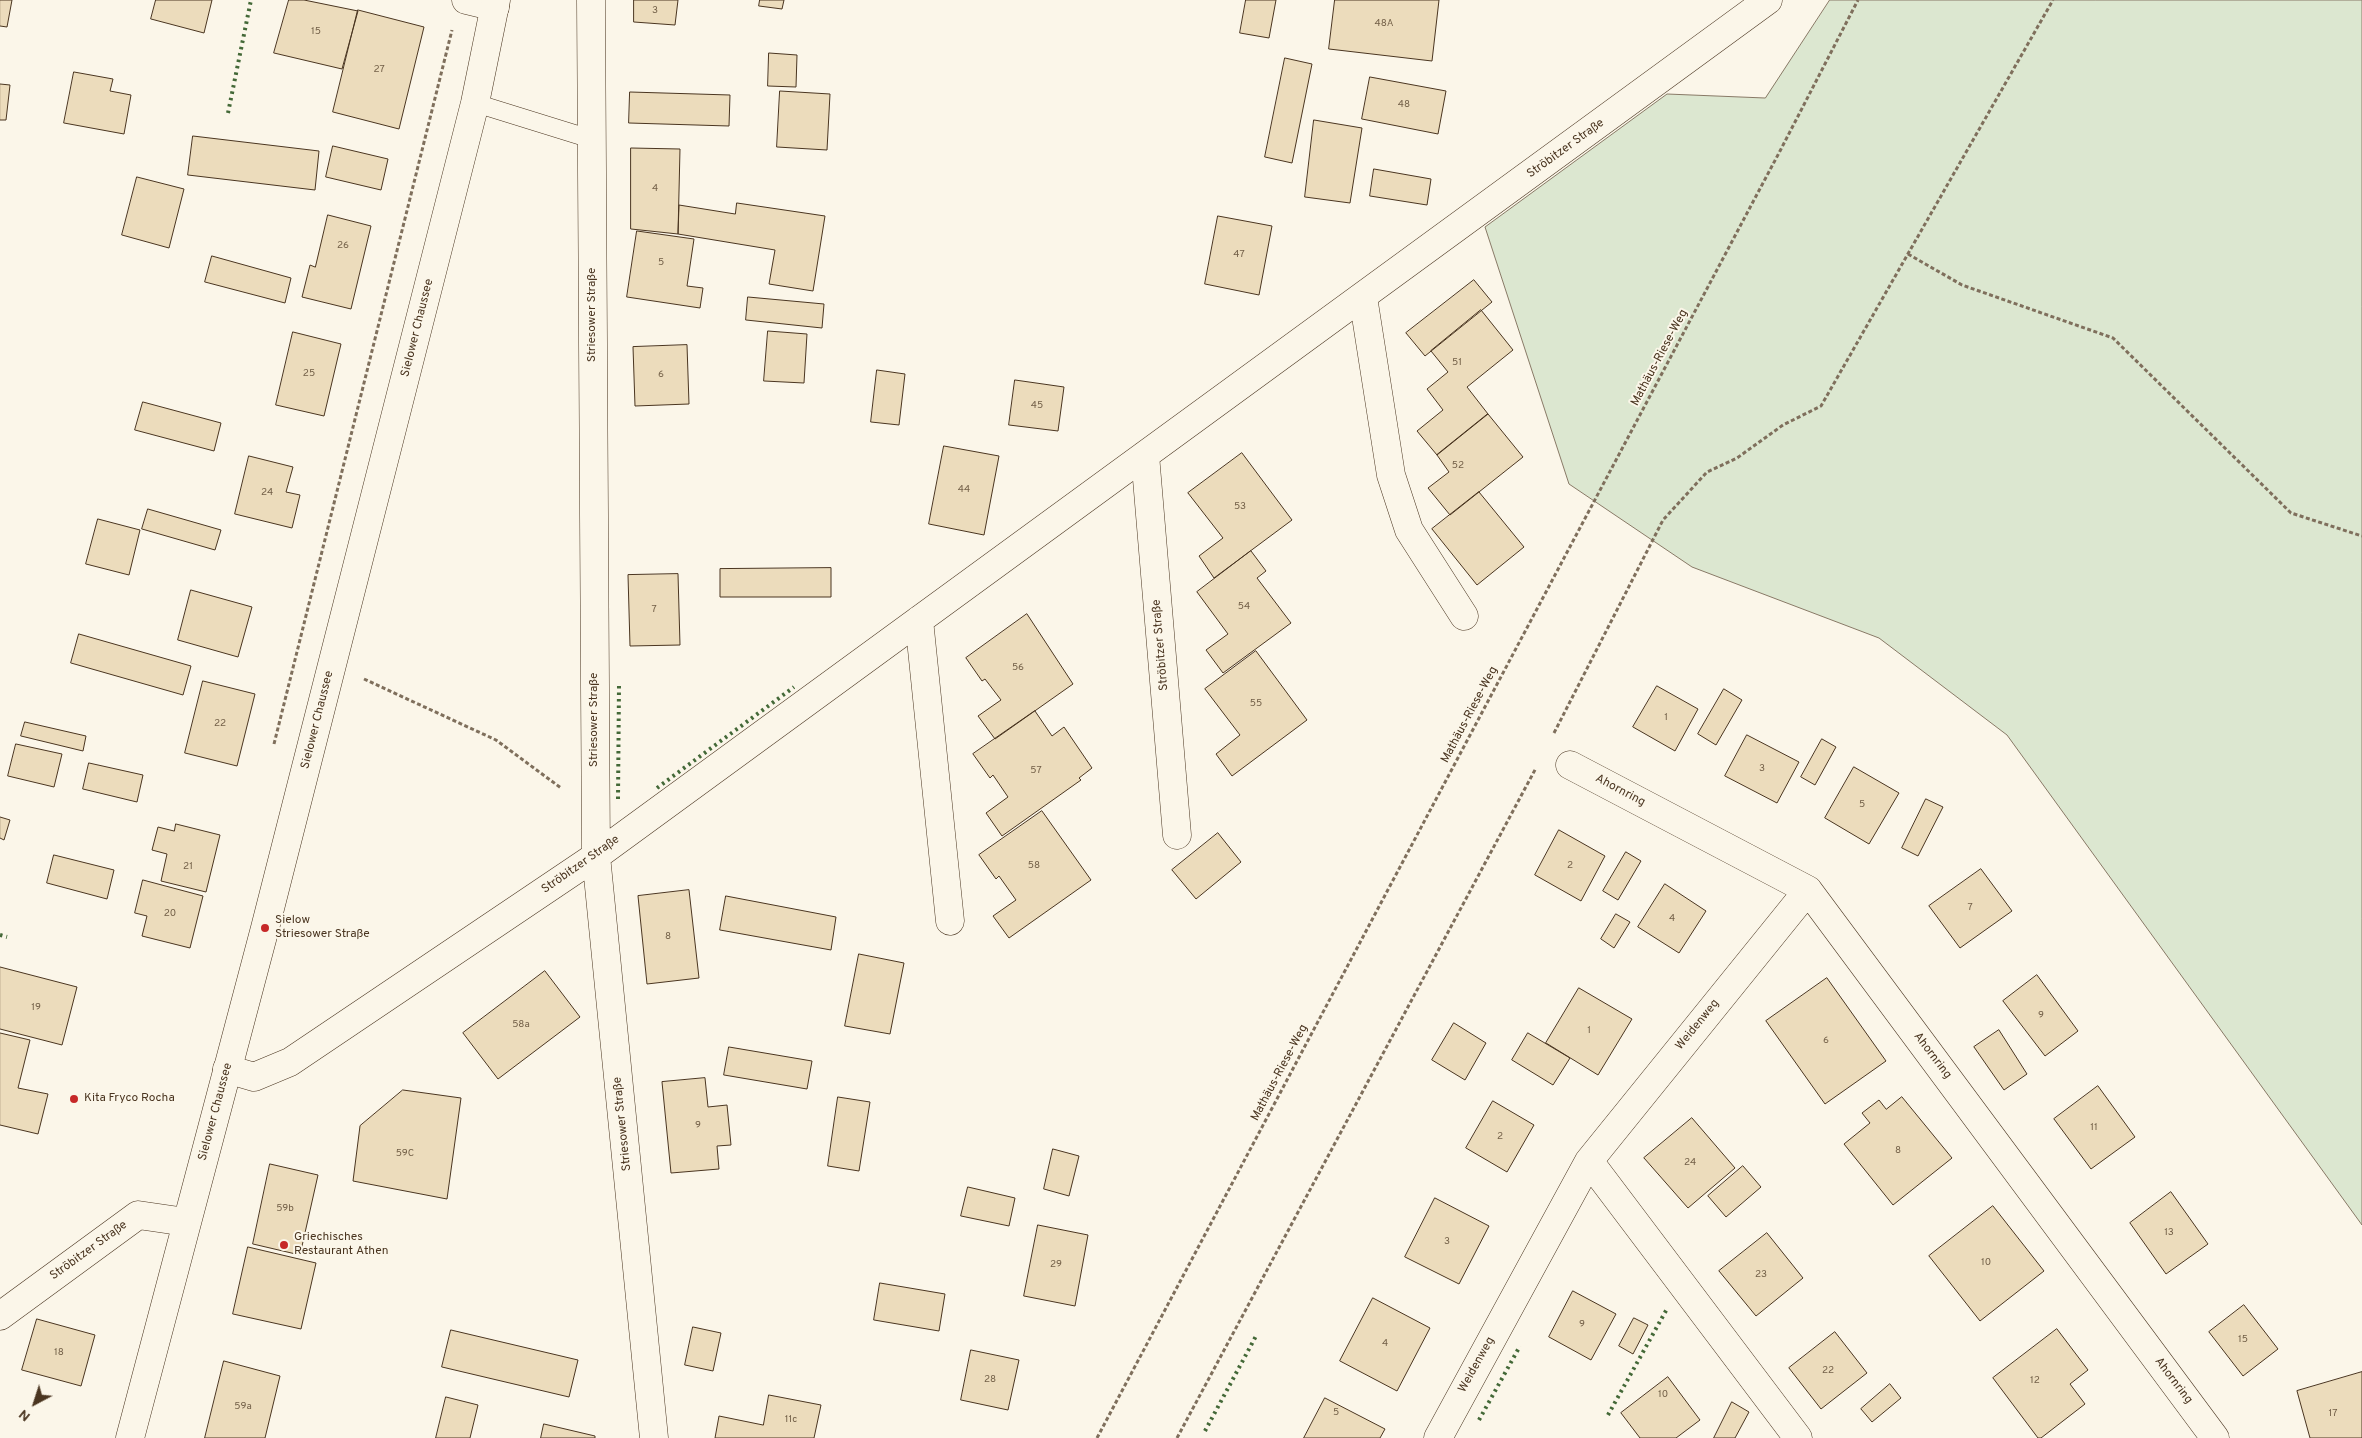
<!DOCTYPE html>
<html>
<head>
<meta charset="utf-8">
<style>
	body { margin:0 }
	#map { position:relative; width:2362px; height:1438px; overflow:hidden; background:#fbf6e9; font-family:Overpass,sans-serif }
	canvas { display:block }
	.north { position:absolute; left:10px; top:1378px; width:50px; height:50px; -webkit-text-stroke:4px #fbf6e9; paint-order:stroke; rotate:220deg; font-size:14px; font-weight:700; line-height:20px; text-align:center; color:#4a3520 }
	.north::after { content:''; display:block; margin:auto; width:18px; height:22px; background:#4a3520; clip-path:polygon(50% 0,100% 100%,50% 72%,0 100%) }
</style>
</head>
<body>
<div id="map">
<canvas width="2362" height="1438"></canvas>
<div class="north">N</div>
</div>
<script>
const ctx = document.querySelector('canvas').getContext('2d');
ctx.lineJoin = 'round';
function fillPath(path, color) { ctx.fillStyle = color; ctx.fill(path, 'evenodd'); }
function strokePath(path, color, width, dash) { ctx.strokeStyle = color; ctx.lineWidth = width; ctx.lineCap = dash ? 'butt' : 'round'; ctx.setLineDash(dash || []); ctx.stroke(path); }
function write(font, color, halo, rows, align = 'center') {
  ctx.font = font + ' Overpass,sans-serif'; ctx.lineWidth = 4; ctx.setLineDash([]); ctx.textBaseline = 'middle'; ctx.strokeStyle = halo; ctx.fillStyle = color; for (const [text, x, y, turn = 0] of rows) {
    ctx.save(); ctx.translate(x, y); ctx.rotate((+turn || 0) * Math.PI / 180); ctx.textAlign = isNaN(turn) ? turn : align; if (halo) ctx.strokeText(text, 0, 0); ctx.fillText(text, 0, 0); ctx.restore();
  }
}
const green = new Path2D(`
	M1830,0H2362V1225L2007,735L1879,638L1692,567L1569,484L1485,227L1667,94L1765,98Z`);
fillPath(green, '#dce7d0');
strokePath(green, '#887966', 1);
const building = new Path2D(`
	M0,0H12L7,27L0,26Z
	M156,0H212L204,33L151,19Z
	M289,0H304L358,11L342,69L274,53Z
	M634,0H678L675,25L634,22Z
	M760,0H784L782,9L759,6Z
	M1246,0H1276L1269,38L1240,33Z
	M1335,0H1439L1432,61L1329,49Z
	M358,10L424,27L399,129L333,112Z
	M769,53L797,55L796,87L768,86Z
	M1285,58L1312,64L1292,163L1265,157Z
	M74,72L113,79L110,91L131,95L124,134L64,123Z
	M1370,77L1446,91L1438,134L1362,119Z
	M0,84L10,85L6,120H0Z
	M780,91L830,94L827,150L777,147Z
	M630,92L730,95L729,126L629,123Z
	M1314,120L1362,128L1350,203L1305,197Z
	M193,136L319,151L315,190L188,175Z
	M333,146L388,159L381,190L326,177Z
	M631,148L680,149L678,234L631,229Z
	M1374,169L1431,179L1427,205L1370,196Z
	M137,177L184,189L169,248L122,235Z
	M737,203L825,216L813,291L769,284L775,250L678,234L679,205L735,214Z
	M328,215L371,226L351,309L302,297L310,265L315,267Z
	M1218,216L1272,226L1259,295L1205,284Z
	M637,231L694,239L687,286L703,288L700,308L627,297Z
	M212,256L291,278L285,303L205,282Z
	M1474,280L1492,302L1425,356L1406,333Z
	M748,297L824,304L822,328L746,320Z
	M1481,310L1513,350L1467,387L1488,414L1437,455L1417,431L1443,410L1427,389L1448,372L1431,351Z
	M768,331L807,334L804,383L764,381Z
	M293,332L341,344L324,416L276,405Z
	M687,345L689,404L635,406L633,347Z
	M877,370L905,374L899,425L871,422Z
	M1015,380L1064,387L1058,431L1009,425Z
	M143,402L221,423L214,451L135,430Z
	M1488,414L1523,457L1450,515L1428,488L1449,472L1437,455Z
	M944,446L999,456L984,535L929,524Z
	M1242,453L1292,520L1214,578L1199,556L1223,538L1188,493Z
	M249,456L293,467L286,492L300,495L292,528L235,514Z
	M1479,492L1524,547L1477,585L1432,529Z
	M148,509L221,530L215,550L142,529Z
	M98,519L140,530L129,575L86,564Z
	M1251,551L1266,571L1257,578L1291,623L1223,673L1206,650L1228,634L1197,592Z
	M831,568V597H720V569Z
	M678,574L680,645L630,646L628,575Z
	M191,590L252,607L238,657L178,640Z
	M1027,614L1073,684L995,739L978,716L1001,700L985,679L982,681L966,658Z
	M79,634L191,666L183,695L71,663Z
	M1256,651L1307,720L1232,776L1216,754L1240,735L1205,689Z
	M203,681L255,694L237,766L185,753Z
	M1657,686L1698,709L1675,751L1633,727Z
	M1724,689L1742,700L1716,745L1698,734Z
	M1035,711L1052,736L1064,727L1092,768L1079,778L1081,780L1002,836L986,813L1008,797L993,775L990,778L973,754Z
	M25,722L86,736L83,751L21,736Z
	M1747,735L1799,762L1777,803L1725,776Z
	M1822,739L1836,747L1815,785L1801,777Z
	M16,744L62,754L54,787L8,776Z
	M89,763L143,775L137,802L83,789Z
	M1854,767L1899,793L1869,844L1825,818Z
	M1926,799L1943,807L1918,856L1902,848Z
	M1042,811L1091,880L1009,938L993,916L1016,900L999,876L996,879L979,855Z
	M0,817L10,820L4,840L0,838Z
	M176,824L220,835L206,892L161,881L167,854L152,850L158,827L174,831Z
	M1559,830L1605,856L1581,901L1535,875Z
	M1218,833L1241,862L1196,899L1172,870Z
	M1626,852L1641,861L1618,900L1603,891Z
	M54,855L114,870L107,899L47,883Z
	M1981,869L2012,911L1960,948L1929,906Z
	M143,880L203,896L190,948L142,936L147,916L135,913Z
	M1665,884L1706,911L1679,953L1638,927Z
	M689,890L699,978L647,984L638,896Z
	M726,896L836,917L831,950L720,930Z
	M1616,914L1630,922L1614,948L1601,939Z
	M859,954L904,963L890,1034L845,1026Z
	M0,967L77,987L62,1045L0,1029Z
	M545,971L580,1017L498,1079L463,1033Z
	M2037,975L2078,1031L2045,1056L2003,1001Z
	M1827,978L1886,1061L1825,1104L1766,1021Z
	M1579,988L1632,1019L1598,1075L1546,1043Z
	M1454,1023L1486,1043L1465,1080L1432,1060Z
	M1999,1030L2027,1074L2004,1090L1974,1047Z
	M0,1033L30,1040L18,1088L48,1094L38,1134L0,1125Z
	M1528,1033L1570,1058L1553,1085L1512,1060Z
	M729,1047L812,1061L807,1089L724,1075Z
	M705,1078L708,1107L727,1105L731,1145L717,1146L719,1169L671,1173L662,1082Z
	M2098,1086L2135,1137L2091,1169L2054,1119Z
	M403,1090L461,1098L447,1199L353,1181L360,1126Z
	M838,1097L870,1102L859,1171L828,1166Z
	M1902,1097L1952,1158L1893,1205L1844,1144L1870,1123L1862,1113L1879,1100L1886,1109Z
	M1493,1101L1534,1125L1507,1172L1466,1148Z
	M1692,1118L1735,1168L1688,1208L1644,1158Z
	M1053,1149L1079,1156L1069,1196L1044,1189Z
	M270,1164L318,1175L300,1255L253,1244Z
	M1743,1166L1761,1187L1726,1217L1708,1196Z
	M968,1187L1015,1198L1009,1226L961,1216Z
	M2171,1192L2208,1244L2166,1274L2130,1223Z
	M1435,1198L1489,1226L1459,1284L1405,1257Z
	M1993,1206L2044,1271L1980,1321L1929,1256Z
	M1038,1225L1088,1235L1075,1306L1024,1296Z
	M1767,1233L1803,1278L1756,1316L1719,1271Z
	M248,1247L316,1263L301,1329L233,1314Z
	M880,1283L945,1294L939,1331L874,1320Z
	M1573,1291L1616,1314L1591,1360L1549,1337Z
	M1373,1298L1430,1328L1397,1391L1340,1361Z
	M2244,1305L2278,1349L2243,1376L2209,1332Z
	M1634,1318L1648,1325L1633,1354L1619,1346Z
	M37,1319L95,1335L81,1386L22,1370Z
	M693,1327L721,1333L713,1371L685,1365Z
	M2057,1329L2088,1370L2070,1384L2085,1404L2041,1438H2038L1993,1378Z
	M451,1330L578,1360L569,1397L442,1367Z
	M1835,1332L1867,1373L1821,1409L1789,1368Z
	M971,1350L1019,1360L1008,1410L961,1400Z
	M224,1361L280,1376L265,1438H205Z
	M2362,1372V1438H2310L2297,1391Z
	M1668,1377L1700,1420L1676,1438H1640L1621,1413Z
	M1890,1384L1901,1398L1872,1422L1861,1409Z
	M769,1395L821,1405L814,1438H715L719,1416L763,1425Z
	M446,1397L478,1405L470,1438H436Z
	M1325,1398L1385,1429L1380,1438H1304Z
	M1732,1402L1749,1412L1735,1438H1714Z
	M544,1424L595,1436V1438H541Z`);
fillPath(building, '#ecdcbc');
strokePath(building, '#4a3520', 1);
const service = new Path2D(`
	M475,103L591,139`);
const minor = new Path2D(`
	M466,0L495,7
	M591,0L596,856L654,1438
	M1363,297L1391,475L1409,530L1464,616
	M1145,455L1177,835
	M919,620L950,921
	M1570,765L1808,890L2215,1438
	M227,1069L254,1077L290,1062L596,856L1768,0
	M1589,1161L1798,1438
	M0,1316L138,1215L186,1222
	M1438,1438L1589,1161L1808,890`);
const secondary = new Path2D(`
	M130,1438L265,928L475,103L496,0`);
strokePath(service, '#4a3520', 19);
strokePath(minor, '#4a3520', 29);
strokePath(secondary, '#4a3520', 29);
strokePath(new Path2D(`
	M1908,254L1962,285L2113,338L2291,513L2362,536
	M364,679L496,740L561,788
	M1554,733L1663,520L1707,472L1737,458L1783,425L1821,406L2053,0
	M274,744L452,30
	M1097,1438L1780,151L1858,0
	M1177,1438L1536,768`), '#7f6f5c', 3, [4, 2.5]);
strokePath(service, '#fbf6e9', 18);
strokePath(minor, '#fbf6e9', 28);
strokePath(secondary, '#fbf6e9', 28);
strokePath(new Path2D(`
	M228,113L251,0
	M657,788L794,687
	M618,799L619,685
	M0,935L7,937
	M1608,1415L1668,1307
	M1479,1420L1520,1346
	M1205,1431L1256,1336`), '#436837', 4, [2.5, 4]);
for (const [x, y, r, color] of [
	[265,928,5,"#c62828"],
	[74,1099,5,"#c62828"],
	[284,1245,5,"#c62828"]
]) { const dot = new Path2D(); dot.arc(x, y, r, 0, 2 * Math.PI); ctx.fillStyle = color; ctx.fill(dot); strokePath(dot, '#fbf6e9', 2); }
write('10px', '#725f47', null, [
	["3",655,11],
	["48A",1384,24],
	["15",316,32],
	["27",379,70],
	["48",1404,105],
	["4",655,189],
	["26",343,246],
	["47",1239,255],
	["5",661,263],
	["51",1457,363],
	["25",309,374],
	["6",661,375],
	["45",1037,406],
	["52",1458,466],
	["44",964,490],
	["24",267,493],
	["53",1240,507],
	["54",1244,607],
	["7",654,610],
	["56",1018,668],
	["55",1256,704],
	["1",1666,718],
	["22",220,724],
	["3",1762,769],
	["57",1036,771],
	["5",1862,805],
	["58",1034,866],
	["2",1570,866],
	["21",188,867],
	["7",1970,908],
	["20",170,914],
	["4",1672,919],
	["8",668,937],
	["19",36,1008],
	["9",2041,1016],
	["58a",521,1025],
	["1",1589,1031],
	["6",1826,1041],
	["9",698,1126],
	["11",2094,1128],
	["2",1500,1137],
	["8",1898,1151],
	["59C",405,1154],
	["24",1690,1163],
	["59b",285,1209],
	["13",2169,1233],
	["3",1447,1242],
	["10",1986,1263],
	["29",1056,1265],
	["23",1761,1275],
	["9",1582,1325],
	["15",2243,1340],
	["4",1385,1344],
	["18",59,1353],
	["22",1828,1371],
	["28",990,1380],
	["12",2035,1381],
	["10",1663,1395],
	["59a",243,1407],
	["5",1336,1413],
	["17",2333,1414],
	["11c",791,1420]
]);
write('12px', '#4a3520', '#fbf6e9', [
	["Ströbitzer Straße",1566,149,-36],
	["Striesower Straße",593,315,-90],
	["Sielower Chaussee",418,328,-76],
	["Mathäus-Riese-Weg",1660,358,-62],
	["Ströbitzer Straße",1161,645,-95],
	["Mathäus-Riese-Weg",1470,715,-62],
	["Sielower Chaussee",318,720,-76],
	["Striesower Straße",595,720,-90],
	["Ahornring",1620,791,28],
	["Ströbitzer Straße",581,865,-35],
	["Weidenweg",1698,1025,-51],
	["Ahornring",1932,1056,53],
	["Mathäus-Riese-Weg",1280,1073,-62],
	["Sielower Chaussee",216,1112,-75],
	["Striesower Straße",623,1124,-96],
	["Ströbitzer Straße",89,1251,-36],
	["Weidenweg",1477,1365,-61],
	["Ahornring",2173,1381,53]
]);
write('12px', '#4a3520', '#fbf6e9', [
	["Sielow",275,921],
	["Striesower Straße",275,935],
	["Kita Fryco Rocha",84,1099],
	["Griechisches",294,1238],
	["Restaurant Athen",294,1252]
], 'left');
</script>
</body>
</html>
